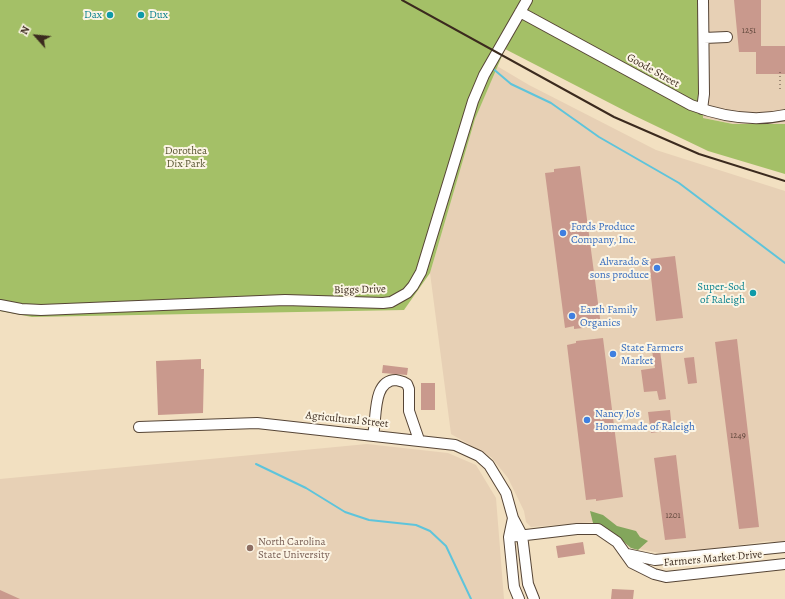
<!DOCTYPE html>
<html>
<head>
<meta charset="utf-8">
<style>
	body { margin:0 }
	#map { position:relative; width:785px; height:599px; overflow:hidden; background:#f2e0c1; font-family:Alegreya,serif }
	canvas { display:block }
	.north { position:absolute; left:16px; top:16px; width:40px; height:40px; -webkit-text-stroke:3px #fcf5e5; paint-order:stroke; rotate:297deg; font-size:11px; font-weight:700; line-height:16px; text-align:center; color:#3b2a1e }
	.north::after { content:''; display:block; margin:auto; width:14px; height:18px; background:#3b2a1e; clip-path:polygon(50% 0,100% 100%,50% 72%,0 100%) }
</style>
</head>
<body>
<div id="map">
<canvas width="785" height="599"></canvas>
<div class="north">N</div>
</div>
<script>
const ctx = document.querySelector('canvas').getContext('2d');
ctx.lineJoin = 'round';
function fillPath(path, color) { ctx.fillStyle = color; ctx.fill(path, 'evenodd'); }
function strokePath(path, color, width, dash) { ctx.strokeStyle = color; ctx.lineWidth = width; ctx.lineCap = dash ? 'butt' : 'round'; ctx.setLineDash(dash || []); ctx.stroke(path); }
function write(font, color, halo, rows, align = 'center') {
  ctx.font = font + ' Alegreya,serif'; ctx.lineWidth = 4; ctx.setLineDash([]); ctx.textBaseline = 'middle'; ctx.strokeStyle = halo; ctx.fillStyle = color; for (const [text, x, y, turn = 0] of rows) {
    ctx.save(); ctx.translate(x, y); ctx.rotate((+turn || 0) * Math.PI / 180); ctx.textAlign = isNaN(turn) ? turn : align; if (halo) ctx.strokeText(text, 0, 0); ctx.fillText(text, 0, 0); ctx.restore();
  }
}
fillPath(new Path2D(`
	M707,0H785V124H733L703,118Z
	M497,66L529,85L656,150L785,191V543L768,541L688,552L660,553L629,547L593,522L531,527L526,522L524,511L508,478L491,457L451,434L430,273L475,119Z
	M367,444L448,453L476,465L496,498L504,599H0V479Z`), '#e7d0b5');
fillPath(new Path2D(`
	M0,0H707L703,118L733,124H785V174L708,151L633,115L505,49L475,119L430,273L404,310L32,317L0,311Z`), '#a4c067');
fillPath(new Path2D(`
	M590,511L603,515L617,526L636,531L640,537L648,541L638,550L631,548L611,531L593,523Z`), '#83a65c');
strokePath(new Path2D(`
	M491,67L511,84L551,103L599,137L679,183L785,263
	M256,464L306,488L345,512L369,520L416,525L430,531L446,546L471,599`), '#5ec4db', 2);
fillPath(new Path2D(`
	M734,0H761V46H785V74H756V52H739Z
	M580,166L601,326L574,329V326L565,328L545,173L554,172V169Z
	M675,256L683,318L656,321L649,259Z
	M603,338L623,497L596,501V499L586,500L567,345L576,343V341Z
	M737,339L759,527L739,529L715,342Z
	M660,350L666,399L659,400L657,391L644,392L641,370L655,368L652,351Z
	M694,357L697,383L688,384L684,358Z
	M201,359V369H204L203,413L158,415L156,361Z
	M383,365L408,368L407,375L382,373Z
	M421,383H435V410H421Z
	M670,410L672,430L651,433L648,412Z
	M676,455L686,538L665,540L654,458Z
	M583,542L585,554L558,558L556,546Z
	M612,589L634,590L633,599H611Z
	M0,590L20,599H0Z`), '#c9998d');
const minor = new Path2D(`
	M520,12L691,105C720,116 754,122 785,115
	M704,38L727,37
	M702,109L704,94L703,0
	M0,305L21,309L41,310L285,300L383,303L391,302L407,293L413,286L421,272L473,101L484,75L527,0
	M139,427L257,423L455,445L479,456L489,465L506,493L513,518L522,535L528,584L534,599
	M373,435C377,419 372,380 396,380C400,381 403,381 407,384L409,389V411L419,440
	M513,518L509,537L514,587L519,599
	M509,537L577,529H598L617,542L632,563L654,574L666,577L785,564
	M627,554L655,560L785,547`);
strokePath(minor, '#564536', 12);
strokePath(new Path2D(`
	M780,89V70`), '#564536', 1, [1, 3]);
strokePath(minor, '#fff', 10);
strokePath(new Path2D(`
	M402,0L614,117L699,154L785,181`), '#3b2a1e', 2);
for (const [x, y, r, color] of [
	[110,15,4,"#0f9aa8"],
	[141,15,4,"#0f9aa8"],
	[563,233,4,"#3f7fe0"],
	[657,268,4,"#3f7fe0"],
	[753,293,4,"#0f9aa8"],
	[572,316,4,"#3f7fe0"],
	[613,354,4,"#3f7fe0"],
	[587,420,4,"#3f7fe0"],
	[250,548,4,"#8d6e63"]
]) { const dot = new Path2D(); dot.arc(x, y, r, 0, 2 * Math.PI); ctx.fillStyle = color; ctx.fill(dot); strokePath(dot, '#fcf5e5', 1.5); }
write('9px', '#5e463a', null, [
	["1251",749,31],
	["1249",738,436],
	["1201",673,516]
]);
write('11px', '#0d838f', '#fcf5e5', [
	["Dax",102,15],
	["Dux",149,15,"left"],
	["Super-Sod",745,287],
	["of Raleigh",745,300]
], 'right');
write('11px', '#3b2a1e', '#fcf5e5', [
	["Goode Street",653,71,29],
	["Biggs Drive",360,290,-1],
	["Agricultural Street",347,420,6],
	["Farmers Market Drive",713,559,-5]
]);
write('11px', '#5a5734', '#fcf5e5', [
	["Dorothea",186,151],
	["Dix Park",186,164]
]);
write('11px', '#366cbe', '#fcf5e5', [
	["Fords Produce",571,227],
	["Company, Inc.",571,240],
	["Alvarado &",649,262,"right"],
	["sons produce",649,275,"right"],
	["Earth Family",580,310],
	["Organics",580,323],
	["State Farmers",621,348],
	["Market",621,361],
	["Nancy Jo's",595,414],
	["Homemade of Raleigh",595,427]
], 'left');
write('11px', '#785e54', '#fcf5e5', [
	["North Carolina",258,542],
	["State University",258,555]
], 'left');
</script>
</body>
</html>
